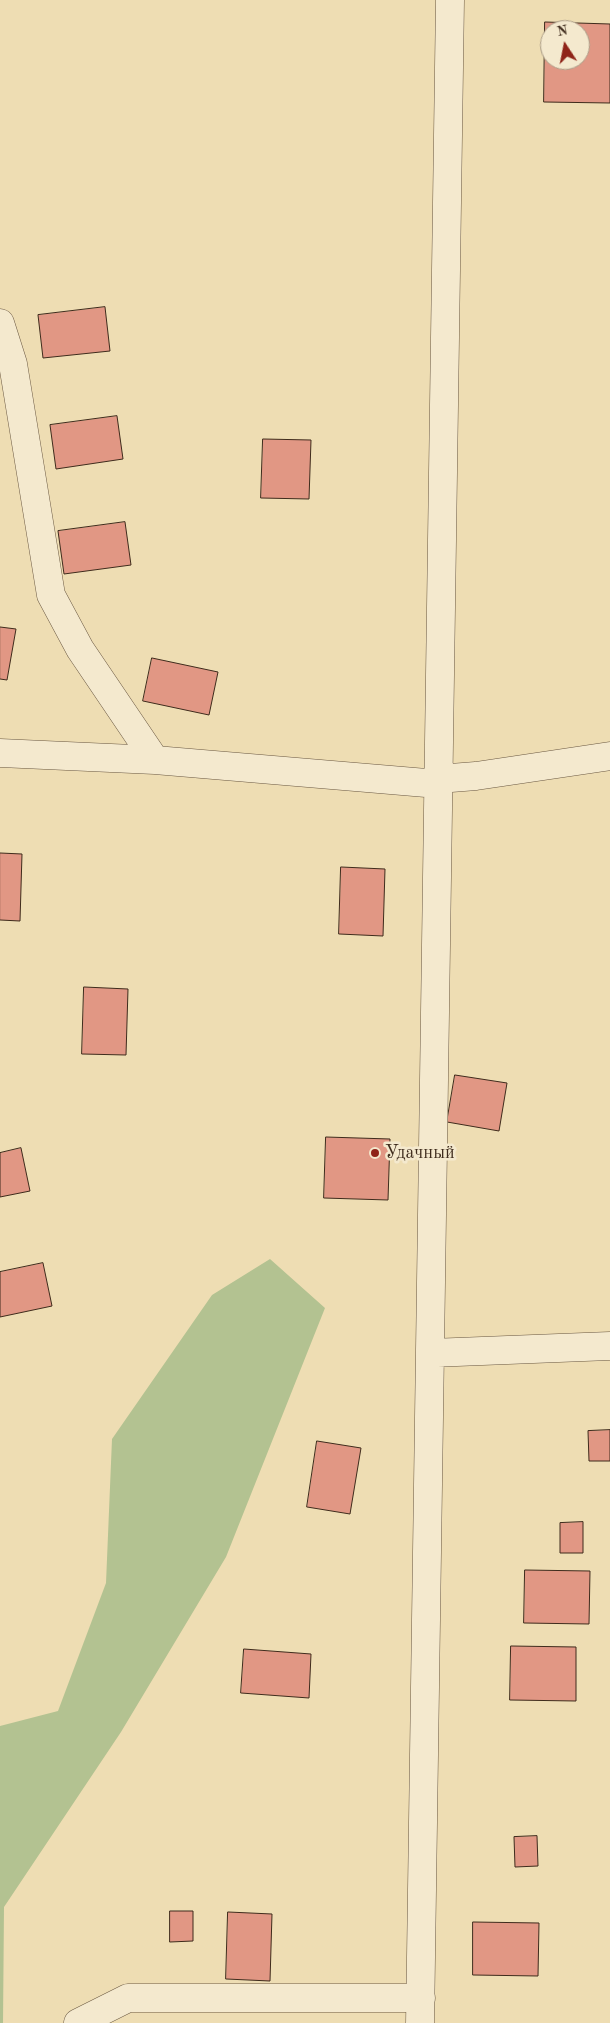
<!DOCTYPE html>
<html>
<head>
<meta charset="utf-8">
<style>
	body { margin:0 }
	#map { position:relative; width:610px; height:2023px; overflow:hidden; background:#eeddb3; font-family:"Old Standard TT",serif }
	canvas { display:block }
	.north { position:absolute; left:540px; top:20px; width:50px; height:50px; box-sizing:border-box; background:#f4e9ce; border:1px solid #ab9d87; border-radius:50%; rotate:349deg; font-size:14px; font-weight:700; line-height:20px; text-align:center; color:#3e2b1c }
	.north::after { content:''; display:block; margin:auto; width:18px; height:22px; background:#8f2418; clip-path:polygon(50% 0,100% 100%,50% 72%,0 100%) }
</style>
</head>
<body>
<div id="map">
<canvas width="610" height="2023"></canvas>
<div class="north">N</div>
</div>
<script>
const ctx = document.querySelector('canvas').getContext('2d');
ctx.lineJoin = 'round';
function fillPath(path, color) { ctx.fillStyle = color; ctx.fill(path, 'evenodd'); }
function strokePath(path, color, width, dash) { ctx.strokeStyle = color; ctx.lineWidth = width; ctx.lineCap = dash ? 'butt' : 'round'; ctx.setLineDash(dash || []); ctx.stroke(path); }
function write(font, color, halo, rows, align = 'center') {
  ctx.font = font + ' "Old Standard TT",serif'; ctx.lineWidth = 5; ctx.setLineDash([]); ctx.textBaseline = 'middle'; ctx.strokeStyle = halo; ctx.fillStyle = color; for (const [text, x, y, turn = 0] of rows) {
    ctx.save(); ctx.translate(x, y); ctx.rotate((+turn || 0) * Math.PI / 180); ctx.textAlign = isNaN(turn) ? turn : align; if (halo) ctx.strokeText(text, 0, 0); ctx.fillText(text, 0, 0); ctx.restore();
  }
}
fillPath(new Path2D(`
	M270,1259L325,1308L226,1557L121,1732L4,1907L3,2023H0V1726L58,1711L106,1583L112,1439L212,1295Z`), '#b3c291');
const building = new Path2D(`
	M545,22L610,24V103L544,102ZM550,30H580V60H550Z
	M105,307L110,351L43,358L38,315Z
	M117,416L123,459L56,469L50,425Z
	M263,439L311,440L309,499L261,498Z
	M125,522L131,565L64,574L58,531Z
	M0,627L16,629L7,680L0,679Z
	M152,658L218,672L209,715L143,701Z
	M0,853L22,854L20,921L0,920Z
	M341,867L385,869L383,936L339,934Z
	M84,987L128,989L126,1055L82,1054Z
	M455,1075L507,1083L499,1131L447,1122Z
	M326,1137L390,1139L388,1200L324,1198Z
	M21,1148L30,1191L0,1197V1153Z
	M43,1263L52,1306L0,1317V1272Z
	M610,1430V1461H589L588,1431Z
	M317,1441L361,1448L350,1514L307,1507Z
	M583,1522V1553H560V1523Z
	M525,1570L590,1571L589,1624L524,1623Z
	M511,1646L576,1647V1701L510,1700Z
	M244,1649L311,1654L309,1698L241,1693Z
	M537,1836L538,1866L515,1867L514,1837Z
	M170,1911H193V1941L170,1942Z
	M228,1912L272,1914L270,1981L226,1979Z
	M473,1922L539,1923L538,1976L473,1975Z`);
fillPath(building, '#e19784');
strokePath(building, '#3e2b1c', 1);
const minor = new Path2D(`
	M0,323L13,364L51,595L80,649L155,760
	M0,753L155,760L438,784
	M438,779L476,776L610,756
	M431,1353L610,1346
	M78,2023L128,1998H421
	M420,2023L450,0`);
strokePath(minor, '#6a5842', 29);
strokePath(minor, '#f4e9ce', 28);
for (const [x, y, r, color] of [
	[375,1153,5,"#8f2418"]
]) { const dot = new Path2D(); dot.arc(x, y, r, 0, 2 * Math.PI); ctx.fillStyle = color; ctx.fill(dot); strokePath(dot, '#f4e9ce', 2); }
write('18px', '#3e2b1c', '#f4e9ce', [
	["Удачный",385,1153]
], 'left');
</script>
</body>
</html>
